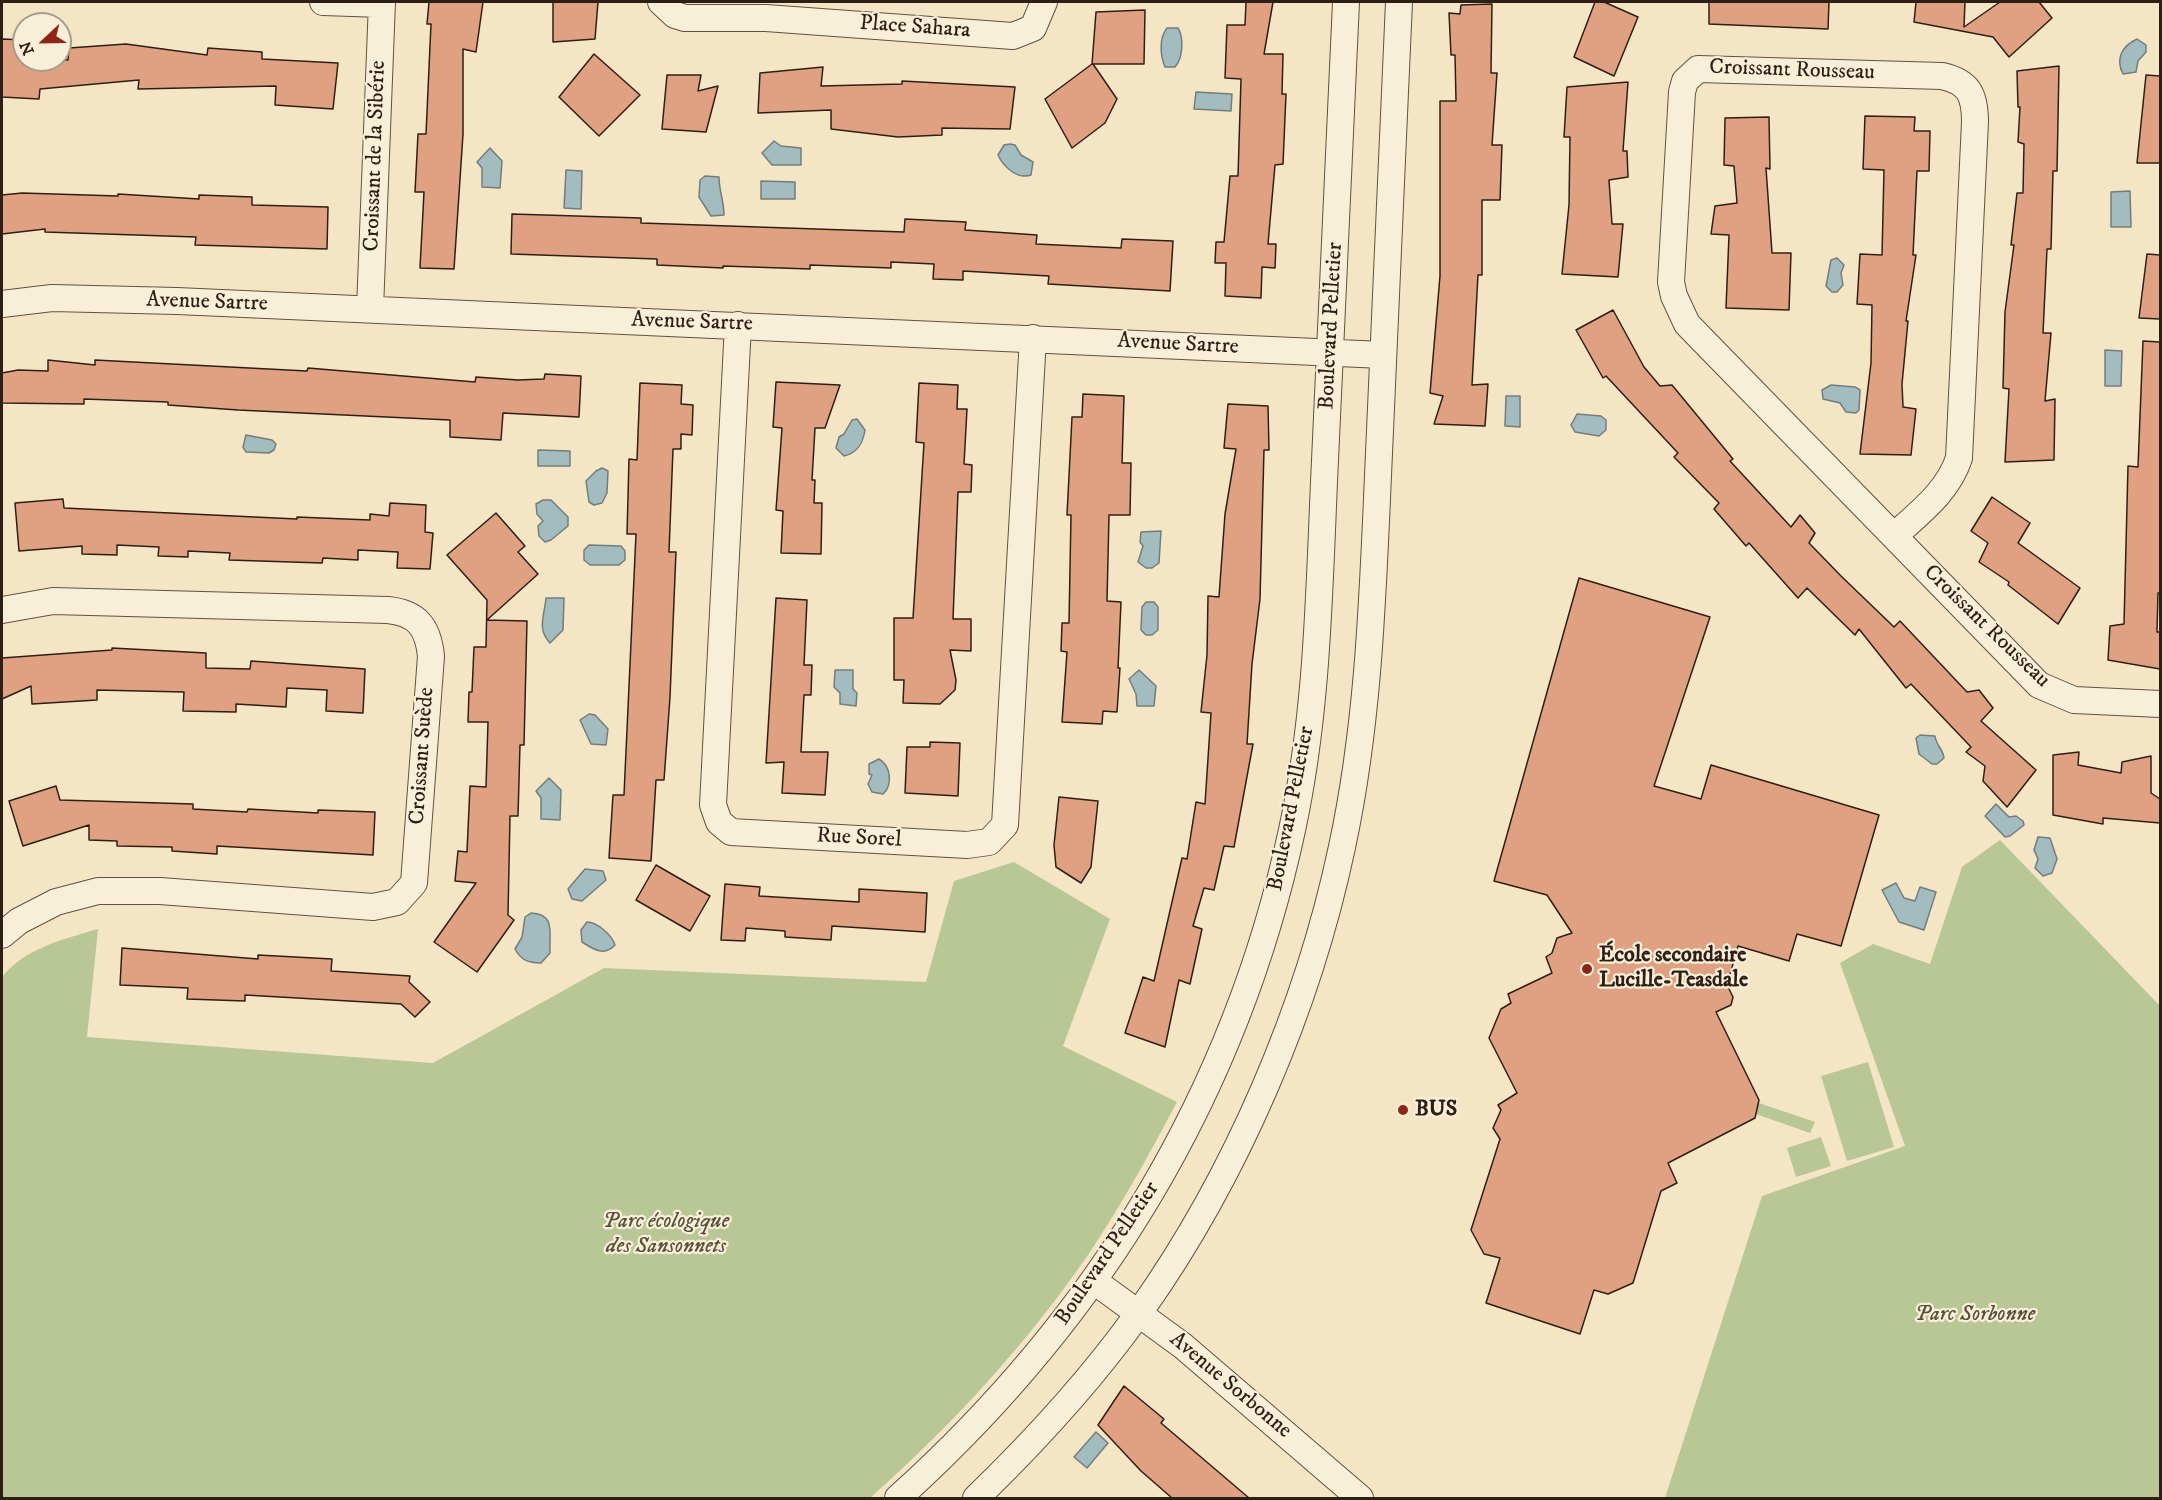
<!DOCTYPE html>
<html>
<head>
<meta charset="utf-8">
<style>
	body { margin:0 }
	#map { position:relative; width:2162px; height:1500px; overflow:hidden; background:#f4e6c5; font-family:"IM FELL DW Pica",serif }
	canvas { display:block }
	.frame { position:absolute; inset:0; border:3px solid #2e1f16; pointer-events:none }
	.north { position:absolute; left:12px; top:12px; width:60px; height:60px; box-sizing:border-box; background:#f8efd9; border:2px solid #a79c8b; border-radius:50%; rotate:248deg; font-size:16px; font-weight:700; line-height:24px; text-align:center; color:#2e1f16 }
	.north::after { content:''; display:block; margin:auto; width:21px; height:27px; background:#8f2418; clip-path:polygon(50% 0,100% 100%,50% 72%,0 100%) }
</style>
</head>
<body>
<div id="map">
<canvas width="2162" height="1500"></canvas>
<div class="frame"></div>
<div class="north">N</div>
</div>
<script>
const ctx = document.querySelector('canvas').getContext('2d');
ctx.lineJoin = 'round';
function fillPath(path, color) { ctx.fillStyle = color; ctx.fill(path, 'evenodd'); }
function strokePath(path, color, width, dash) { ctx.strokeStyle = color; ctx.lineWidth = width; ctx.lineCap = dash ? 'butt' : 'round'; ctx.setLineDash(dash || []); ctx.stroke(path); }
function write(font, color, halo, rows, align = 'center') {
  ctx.font = font + ' "IM FELL DW Pica",serif'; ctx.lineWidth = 4.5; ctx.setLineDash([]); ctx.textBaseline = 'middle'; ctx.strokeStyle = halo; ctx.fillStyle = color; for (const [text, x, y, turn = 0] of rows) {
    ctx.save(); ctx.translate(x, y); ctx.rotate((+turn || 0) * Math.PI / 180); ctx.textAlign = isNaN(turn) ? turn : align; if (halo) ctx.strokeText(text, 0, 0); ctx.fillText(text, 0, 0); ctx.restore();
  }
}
fillPath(new Path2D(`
	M2000,840L2160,1006V1498H1665L1762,1196L1905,1146L1840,963L1873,944L1930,964L1962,867Z
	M1014,862L1110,919L1063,1046L1177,1102C1150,1153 1122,1204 1090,1252C1027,1344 953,1424 870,1498H2V977C25,948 64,939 98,929L87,1037L433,1063L604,968L926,982L954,881Z
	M1868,1062L1894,1147L1847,1161L1821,1076Z
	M1759,1103L1815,1122L1810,1133L1756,1114Z
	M1821,1137L1831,1166L1796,1177L1787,1148Z`), '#b9c696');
const water = new Path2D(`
	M1167,28H1178C1184,38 1183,58 1175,67H1165C1160,55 1159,38 1167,28Z
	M2137,39L2146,45V52L2138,61L2136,72L2123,74C2115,59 2122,46 2137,39Z
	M1196,92L1232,94L1231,111L1194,109Z
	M774,141L781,146L801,148V165H772L762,153Z
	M1010,144L1015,145L1021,155L1033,162L1031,175C1017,180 1003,166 998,155L1004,145Z
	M490,148L502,161L500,188L482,187V168L477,162Z
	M566,170L582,171L581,209L564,208Z
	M705,176L719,177C719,191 724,201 724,215L711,216L699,197L700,180Z
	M761,181L795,182V199H761Z
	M2130,191L2131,227H2111V192Z
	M1837,258L1844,265L1841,273L1843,285L1837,292H1832L1826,286L1831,260Z
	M2105,350L2122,351L2121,386H2105Z
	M1831,385L1855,387L1860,390L1859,410L1856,413L1846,412L1840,403L1823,399L1822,390Z
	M1506,396H1520V427L1505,426Z
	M1577,414L1601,416L1606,420V430L1599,436L1575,432L1571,425Z
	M857,419L865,430C863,443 858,453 844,456L836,448L839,437L844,434L852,420Z
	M246,435L272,440L276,444L274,450L269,453L246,452L243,447Z
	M538,450L570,451V466H538Z
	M602,468L608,471L607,493L602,503L594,505L589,502L586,481L596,471Z
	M543,500H551L568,517V526L551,540L545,542L539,536L538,526L543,521L537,514L536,504Z
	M1161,531L1159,563L1152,568H1146L1138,562L1143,546L1140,542L1141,532Z
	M589,545L621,546L625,551V560L619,565H590L584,560V550Z
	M546,598H564L563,630L550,643C537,629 544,618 546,598Z
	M1146,602H1154L1158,607V630L1152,635H1146L1141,630L1142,607Z
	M835,670H853V689L857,693L856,706L840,704V693L834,687Z
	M1139,670L1156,686L1154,706H1137L1136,694L1129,679Z
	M589,714L595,715L608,729L606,745L591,744L580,720Z
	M1920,735L1935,736C1936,745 1943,749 1944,758L1937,764H1932L1919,754L1916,738Z
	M879,759C891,766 893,785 883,794L872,792L868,784L872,775L869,774V764Z
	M549,778L561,790L560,820L541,819V798L536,791Z
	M1996,804L2009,817L2016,816L2023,821L2024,825L2010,836L2005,837L1985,816Z
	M2038,837L2050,838L2057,859L2052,873L2043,876L2035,868L2038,859L2034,850Z
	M585,869L603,871L606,880L582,901L572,899L568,889Z
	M1896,883L1904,898L1915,901L1920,887L1936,892L1924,930L1899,922L1882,890Z
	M531,913C556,914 549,933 550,953L541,963C528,963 521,960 515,949L522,937L525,917Z
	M587,922C597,922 612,935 615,945C604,957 593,949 582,942L581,930Z
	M1096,1432L1108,1443L1087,1468L1074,1457Z`);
fillPath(water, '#a2bcc0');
strokePath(water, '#747d7c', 1.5);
const building = new Path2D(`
	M429,2H483L476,52L463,49V134L454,269L420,268L424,192H415L418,134H426L431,24H427Z
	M553,2H598L595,39L553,42Z
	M1246,2H1273L1264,54H1283L1282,94H1286L1283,164L1275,165L1268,244H1276L1275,268L1262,267L1261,298L1225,296L1226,263H1215L1216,242H1224L1230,176H1238L1241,79L1225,78L1227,25H1245Z
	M1595,2H1604L1638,17L1614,76L1574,57Z
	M1709,2H1829L1828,29L1709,24Z
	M1916,2H1965L1964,27L2000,2H2039L2052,18L2009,57L1993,37L1914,22Z
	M1492,4L1491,73H1497L1492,145H1502L1500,200H1482V275H1478L1472,385L1488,384L1485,426L1434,424L1443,396L1430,393L1440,276V101H1456L1455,55H1451L1449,13L1460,14L1461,5Z
	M1145,10L1144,64H1093L1117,99L1105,123L1072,148L1045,99L1092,64L1096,12Z
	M2,39L24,40V60H68L69,48L126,44L207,55L208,48L262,52V59L338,63L333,109L275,105L276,86L138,89L139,80L40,89L39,99L2,97Z
	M594,54L640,95L599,136L559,97Z
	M2059,66L2057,171H2053L2051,249H2047L2043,333H2051L2045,401L2055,399L2054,460L2005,462L2009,389L2003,388L2005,312L2014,245H2011L2017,193H2023L2024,144L2018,142L2020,107H2018L2017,71Z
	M823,67L821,86L902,84V81L1015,87L1010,129L942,128V135L898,137L831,129V110L758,113L760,73Z
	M667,75H701L698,91L718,86L706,132L662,129Z
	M2146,75L2160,76V163H2137Z
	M1628,82L1623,151H1627L1628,177L1609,180L1612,224H1623L1618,277L1562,274L1569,205L1570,137H1564L1567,87Z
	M1865,116L1915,117L1914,131H1930L1929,171H1917L1913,255H1916L1906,321H1908L1902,384L1903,407L1916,409L1911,455L1860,454L1871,363L1872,305L1857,304L1860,254L1882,255L1884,170L1863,169Z
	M1769,117L1770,169L1766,168L1772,253H1791L1789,310L1726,308L1729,235L1711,234L1715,206L1737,203L1734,166L1724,165L1725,118Z
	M22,193L118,196V194L199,199V195L252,197V205L328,207L327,249L195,245L196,237L45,232V229L2,234V195Z
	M512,214L641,218V223L904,232L905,219L966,222L965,230L1037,235L1036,244L1121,248L1122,239L1173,241L1170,291L1048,284L1049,276L963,271V280L933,279L934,264L891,262V268L810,265V269L723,266V268L657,265V259L511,254Z
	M2147,254L2160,255V319L2139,318Z
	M1613,310L1644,367L1660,386L1672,385L1733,459L1730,461L1791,527L1800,515L1815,533L1809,543L1841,576L1894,627L1900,621L1967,692L1979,690L1993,708L1981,721L2036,770L2007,807L1983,781L1985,766L1966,752L1971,747L1911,684L1906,688L1859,629L1855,635L1807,588L1798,598L1749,543L1746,546L1714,509L1719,503L1674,457L1678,453L1606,376L1603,378L1576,330Z
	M2143,341L2160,342V593H2158L2157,632H2160V669L2108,660L2110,626L2124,624L2128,466L2138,467Z
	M48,360L95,365V360L307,371L308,368L475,382L476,377L518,380L544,379L545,374L581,376L579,417L503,413L501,440L450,437V420L238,410L168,405V402L84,399V404L2,403V373L18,370L48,371Z
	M776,382L840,385L825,428H815L812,480H815L814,503H822L821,554L781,553L783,511L776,510L782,428L773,427Z
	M640,383L682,385L681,404L693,405L692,435L681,434V449H673L669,552H676L670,697L664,780H656L651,861L609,858L613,795H624L636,534H627L629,459L637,460Z
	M919,383L958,385L957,409H967L964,464L972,465L971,492H958L953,619H971V651L950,650L956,680L955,690L940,704L903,703L904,680H894V618H913L924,443L916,442Z
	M1083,394L1124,396L1122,463H1131L1130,515H1109L1107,601L1121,602L1118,668H1120L1117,712L1103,711L1102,724L1062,722L1067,652L1061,651L1062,623H1069L1071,515H1067L1072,417H1082Z
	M1228,404L1268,406L1269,450H1264L1260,599L1252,664L1247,744H1253L1234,847L1224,846L1214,890L1204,888L1193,926L1202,929L1190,984L1179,980L1165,1047L1125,1033L1143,977L1154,981L1182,858L1187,859L1196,802L1205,804L1211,713L1201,712L1207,655L1208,596L1219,597L1225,514L1236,449L1224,448Z
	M1992,497L2030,523L2018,543L2080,588L2058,624L2008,585L2009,582L1979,562L1988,543L1971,531Z
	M63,499L64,508L297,519V517L370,520V514L389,516L390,503L426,505L425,532L433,533L430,569L397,568L398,552L358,550V560L323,558L322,563L229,560L230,553L188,551V557L158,556L159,547L117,545V555L82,554V546L19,551L15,503Z
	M496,513L525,546L518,552L538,574L487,620L527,621L524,745H520L518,816H510L508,915L514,920L477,972L434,942L476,883L455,881L458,851L467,852L470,786L486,787L488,722H468L469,692H472L474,647H486L487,600L447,555Z
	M1579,578L1710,617L1654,786L1701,799L1711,765L1879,815L1841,946L1797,934L1789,961L1738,946L1727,985L1733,997L1731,1005L1716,1012L1759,1100L1755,1118L1668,1163L1677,1183L1661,1191L1633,1283L1608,1294L1594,1290L1580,1334L1486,1303L1500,1258L1484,1254L1471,1230L1500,1139L1493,1128L1501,1110L1498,1105L1517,1093L1489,1038L1501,1009L1511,1003L1508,994L1552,973L1546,957L1552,953L1557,938L1572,933L1547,895L1494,881Z
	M776,598L807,600L804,665H812L811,695H804L801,752H828L825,795L782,793L784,762L766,763Z
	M112,648L206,653V668L250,669L251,661L365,669L363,713L326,711L327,690L287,688L286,707L236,704V712L183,711L184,692L97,690V700L32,704L31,686L2,699V658L112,650Z
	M930,742L960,743L958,796L905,793L907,747H930Z
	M2079,752L2078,765L2121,773L2122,762L2151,756V793L2160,799V823L2103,818V824L2053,815V755Z
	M56,786L60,800L193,804V809L247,812L248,809L318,813V810L375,812L373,855L217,846V854L172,851V847L117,846V841L89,840V825L23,846L9,801Z
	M1059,797L1098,801L1091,867L1081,883L1056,867L1054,845Z
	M656,865L710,896L690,931L636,900Z
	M725,884L760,887L759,896L859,902V889L927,893L925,932L832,926L831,940L785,937V931L746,928L745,941L721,940Z
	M122,948L258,959V955L332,959L331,971L410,976L409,982L430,1002L415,1017L401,1004L245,995V1001L187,999L188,988L120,985Z
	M1124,1386L1164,1419L1161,1423L1249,1498H1172L1141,1471L1098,1425Z`);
fillPath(building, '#e0a183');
strokePath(building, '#2e1f16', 1.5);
const minor = new Path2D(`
	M323,2L382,4
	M661,2L675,15L685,18H766L1013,36L1033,28L1044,2
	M2,304L52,298L177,301L1383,355
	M370,309L382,2
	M738,325L713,805L719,822L731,832L967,845L989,842L1005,825L1033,338
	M1894,536C1919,513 1948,492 1959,458L1975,122C1975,95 1969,82 1942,76L1698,69L1685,81L1682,92L1671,282L1674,296L1687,324L2039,685L2074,700L2160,704
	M2,610L53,601L388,610C417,613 428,627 431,656L414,883L397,902L373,907L160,891H98L56,902L19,921L2,935
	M1094,1281L1183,1346L1360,1498
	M898,1498C1098,1318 1235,1095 1292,830C1317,715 1319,598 1324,482C1332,322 1339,162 1346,2
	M976,1498C1036,1440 1092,1379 1141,1310C1236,1176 1308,1008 1342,847C1370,717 1373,585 1379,453C1386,303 1392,152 1399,2`);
strokePath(minor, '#605142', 28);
strokePath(minor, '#f8efd9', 26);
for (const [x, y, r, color] of [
	[1587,969,6,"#8f2418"],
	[1403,1110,6,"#8f2418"]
]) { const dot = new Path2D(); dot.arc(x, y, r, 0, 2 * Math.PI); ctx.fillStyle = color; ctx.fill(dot); strokePath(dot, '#f8efd9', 2); }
write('22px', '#2e1f16', '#f8efd9', [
	["Place Sahara",915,28,4],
	["Croissant Rousseau",1792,71,2],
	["Croissant de la Sibérie",376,156,-88],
	["Avenue Sartre",207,303,2],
	["Avenue Sartre",692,323,2],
	["Boulevard Pelletier",1332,326,-87],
	["Avenue Sartre",1178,345,3],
	["Croissant Rousseau",1986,627,44],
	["Croissant Suède",423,756,-86],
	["Boulevard Pelletier",1292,809,-79],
	["Rue Sorel",859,839,3],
	["Boulevard Pelletier",1108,1254,-56],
	["Avenue Sorbonne",1230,1386,40]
]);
write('bold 22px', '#2e1f16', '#f8efd9', [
	["École secondaire",1599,956],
	["Lucille-Teasdale",1599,981],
	["BUS",1415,1110]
], 'left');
write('italic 22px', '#58513c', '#f8efd9', [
	["Parc écologique",666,1222],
	["des Sansonnets",666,1247],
	["Parc Sorbonne",1975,1315]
]);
</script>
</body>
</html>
